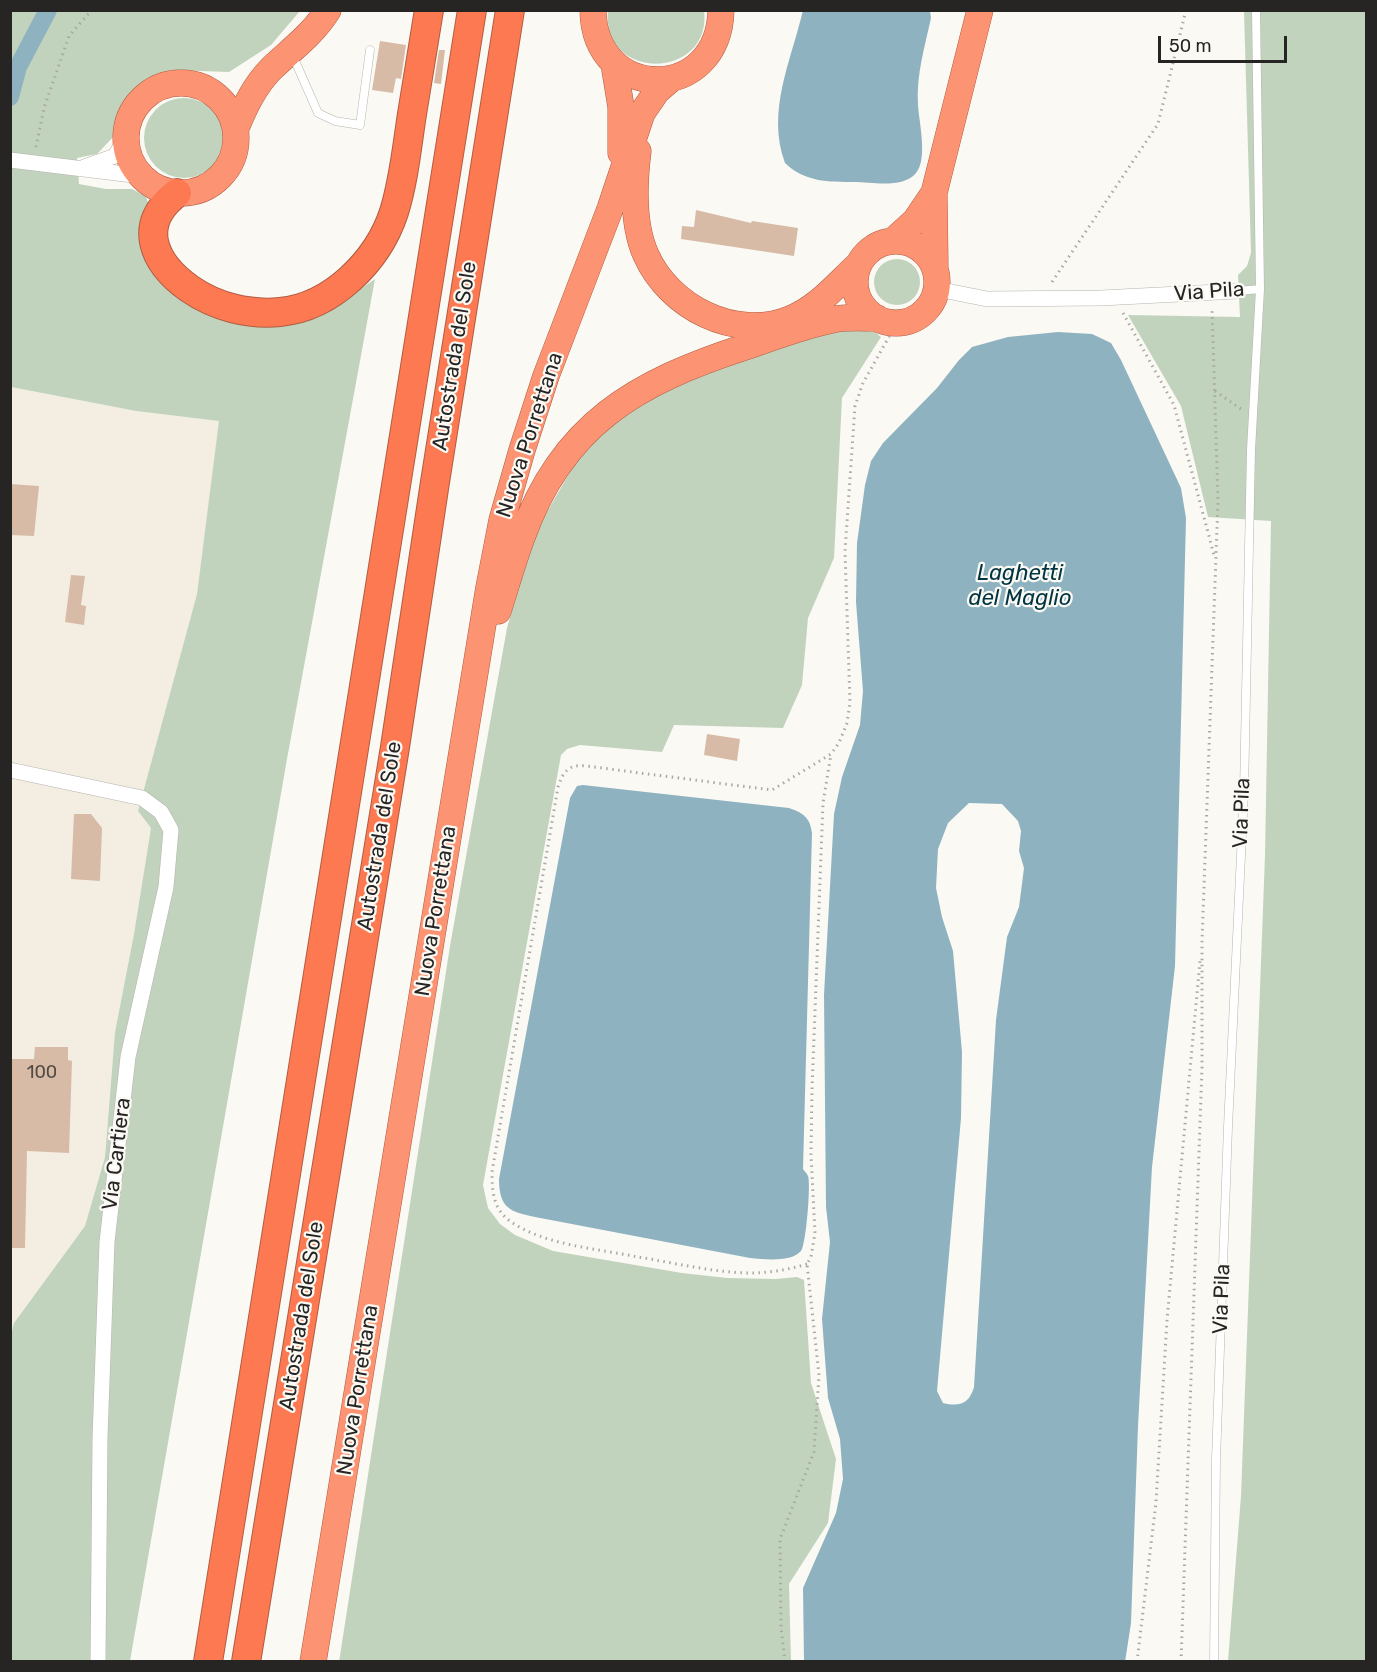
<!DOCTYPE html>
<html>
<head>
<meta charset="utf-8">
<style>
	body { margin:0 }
	#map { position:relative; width:1377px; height:1672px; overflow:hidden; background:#fbf9f4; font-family:Rubik,sans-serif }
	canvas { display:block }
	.frame { position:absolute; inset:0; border:12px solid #262523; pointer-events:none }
	.scale { position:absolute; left:1158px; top:36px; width:129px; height:27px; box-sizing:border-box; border:3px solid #262523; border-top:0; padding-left:8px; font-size:18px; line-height:21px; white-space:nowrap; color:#262523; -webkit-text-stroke:4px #fbf9f4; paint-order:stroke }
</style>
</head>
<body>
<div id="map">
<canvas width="1377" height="1672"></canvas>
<div class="frame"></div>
<div class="scale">50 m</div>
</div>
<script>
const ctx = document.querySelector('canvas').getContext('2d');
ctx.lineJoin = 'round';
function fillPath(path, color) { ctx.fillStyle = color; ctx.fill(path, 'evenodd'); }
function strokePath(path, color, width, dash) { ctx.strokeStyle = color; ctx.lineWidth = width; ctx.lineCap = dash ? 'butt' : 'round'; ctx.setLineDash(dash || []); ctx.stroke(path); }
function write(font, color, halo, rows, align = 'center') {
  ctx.font = font + ' Rubik,sans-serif'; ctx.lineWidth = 4.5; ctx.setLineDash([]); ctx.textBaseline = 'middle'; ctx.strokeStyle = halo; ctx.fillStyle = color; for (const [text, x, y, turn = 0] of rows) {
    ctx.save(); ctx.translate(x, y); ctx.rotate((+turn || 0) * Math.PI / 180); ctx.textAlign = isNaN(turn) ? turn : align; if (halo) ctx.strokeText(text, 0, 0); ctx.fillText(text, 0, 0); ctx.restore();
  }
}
fillPath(new Path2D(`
	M11,387L136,411L220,421L197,594L138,811L151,828L134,934L115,1032L105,1157L85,1226L14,1323L11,1335Z`), '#f4ede2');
fillPath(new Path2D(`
	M608,10H704C713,80 601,83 608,10Z
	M11,11H300L271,45L229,72L172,70L146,80L129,98L116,134L97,154L77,158L79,184L106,189H132L146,196L151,213L144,243L214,312L332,308L375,279L287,759L130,1661L11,1662V1335L14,1323L85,1226L105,1157L115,1032L134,934L151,828L138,811L197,594L219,421L136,411L11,387Z
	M1244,11H1366V1661H1228L1241,1496L1265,855L1271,521L1208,517L1181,406L1128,315L1240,317L1238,275L1247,266L1251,253Z
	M144 138a40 40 0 1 1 80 0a40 40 0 1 1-80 0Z
	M874 282a23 23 0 1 1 46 0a23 23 0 1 1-46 0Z
	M857,330L875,332L881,337L842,398L834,558L808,618L802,685L783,728L674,725L662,752L580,745L567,749L561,755L483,1185L488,1208L500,1224L515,1235L553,1251L682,1273L727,1278L776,1279L797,1277L804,1280L811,1383L836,1459L828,1523L789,1584L791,1661L339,1662L450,946L507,628L532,538L574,465L590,444L627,412L692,376L829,332Z`), '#c1d3bd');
fillPath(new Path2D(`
	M803,10L930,11L931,18C925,46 916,75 918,105C919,122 928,159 916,173C903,189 872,182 854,182C829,182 804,182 785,163C766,111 791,62 803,10Z
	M1058,332L1092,334L1111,343L1121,360L1181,488L1186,518L1175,966L1152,1167L1138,1426L1131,1623L1125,1662L804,1661L803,1588L836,1513L843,1479L840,1439L828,1398L822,1319L830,1242L826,1207L824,995L834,814L842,777L860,725L863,691L856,602L857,543L865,485L871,461L883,443L937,388L959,360L972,347L1008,337ZM969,803L1002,804L1018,821L1021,831L1019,851L1024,868L1019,907L1007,937L996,1020L974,1387C969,1404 960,1407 943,1403L937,1391L961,1118L962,1052L953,951L942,917L936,888L938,849L948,823Z
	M583,785L789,808C803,813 810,817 812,833L803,1169C804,1171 807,1173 808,1176C811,1184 806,1245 801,1251C790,1263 764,1259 750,1258L535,1217C510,1212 499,1208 499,1179L570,798L577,786Z`), '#8fb2c0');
strokePath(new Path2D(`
	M10,97L18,67L48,10`), '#8fb2c0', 18);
fillPath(new Path2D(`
	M380,41L406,45L401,79L396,78L393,93L372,90Z
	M439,50H445L441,84L434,83Z
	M696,210L751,223L752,221L798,228L794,256L681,239L682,226L694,227Z
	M10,484L39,486L34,536L10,535Z
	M71,575L85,576L81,605L86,606L84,625L65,622Z
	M707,734L740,739L737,761L704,755Z
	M74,814H91L102,828L100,881L71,879Z
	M35,1047H68V1060L72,1061L69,1153L27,1151L25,1248H10V1059H34Z`), '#d7bba6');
const service = new Path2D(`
	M292,54L318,113L335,121L360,125L370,50
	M1238,291L1260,289
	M1214,1662L1216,1459L1228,1127L1244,792L1251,450L1260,289L1256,10`);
const minor = new Path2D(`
	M10,160L141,176
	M84,167L115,156L126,137
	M937,289L987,299L1101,298L1238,291
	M10,770L142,798L161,812L171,830L166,887L128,1057L107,1242L100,1438L98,1662`);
const trunk = new Path2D(`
	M593,10C594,102 719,104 721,10
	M614,64L621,107V153
	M126 138a55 55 0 1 1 110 0a55 55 0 1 1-110 0Z
	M236,128C245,106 255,85 272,68C292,49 313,34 328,10
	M638,151C634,183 632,224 646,255C669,307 735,341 790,319C818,308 837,284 858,265
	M894,240L915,221L934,193
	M855 282a41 41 0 1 1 82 0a41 41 0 1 1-82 0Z
	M935,266L934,193L980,10
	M498,611C506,586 513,561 522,537C562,424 637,382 745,347C774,337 805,325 836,319C849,317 864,318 877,318
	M313,1662L489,587L502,520L522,450L546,376L610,209L642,113L657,91L671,79`);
const motorway = new Path2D(`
	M177,193C136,224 153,263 190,289C216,307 249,315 280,312C332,307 378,261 394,212C404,180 407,146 412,114C418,79 423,45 429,10
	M208,1662L472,10
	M246,1662L395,747L435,482L510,10`);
strokePath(service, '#b6b4af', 9);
strokePath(minor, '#b6b4af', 16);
strokePath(trunk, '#b15c42', 27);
strokePath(motorway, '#b15c42', 30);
strokePath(new Path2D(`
	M36,147L44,108L69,36L89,13
	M1052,282L1158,124L1186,10
	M1123,313L1174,405L1214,555
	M1215,391L1241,409
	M807,1264C787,1270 769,1273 748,1273C711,1272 675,1263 638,1257C599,1249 543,1245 510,1221C493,1209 492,1191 492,1172L558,787C563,772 568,764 586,766L772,790L831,754L839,743L847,723L850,703L845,551L855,406L863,383L890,335
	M785,1662L781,1627L780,1539L814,1452L819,1375L807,1264L811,1257L815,1233L811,1154L812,1089L823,803L831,754
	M1137,1662L1156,1502L1167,1320L1200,961
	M1181,1662L1202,1067V942L1218,501L1212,308`), '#aaa8a4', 3, [1.5, 4.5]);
strokePath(service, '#fff', 8);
strokePath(minor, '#fff', 15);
strokePath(trunk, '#fc9474', 26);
strokePath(motorway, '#fc7952', 28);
write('18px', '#524a44', null, [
	["100",42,1073]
]);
write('21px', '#262523', '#fbf9f4', [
	["Via Pila",1209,292,-4],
	["Autostrada del Sole",455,356,-81],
	["Nuova Porrettana",530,435,-72],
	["Via Pila",1242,813,-88],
	["Autostrada del Sole",380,836,-81],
	["Nuova Porrettana",436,911,-81],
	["Via Cartiera",117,1154,-83],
	["Via Pila",1222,1299,-88],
	["Autostrada del Sole",302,1316,-81],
	["Nuova Porrettana",358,1390,-81]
]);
write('italic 22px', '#003443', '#fbf9f4', [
	["Laghetti",1020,574],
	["del Maglio",1020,599]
]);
</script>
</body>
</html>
